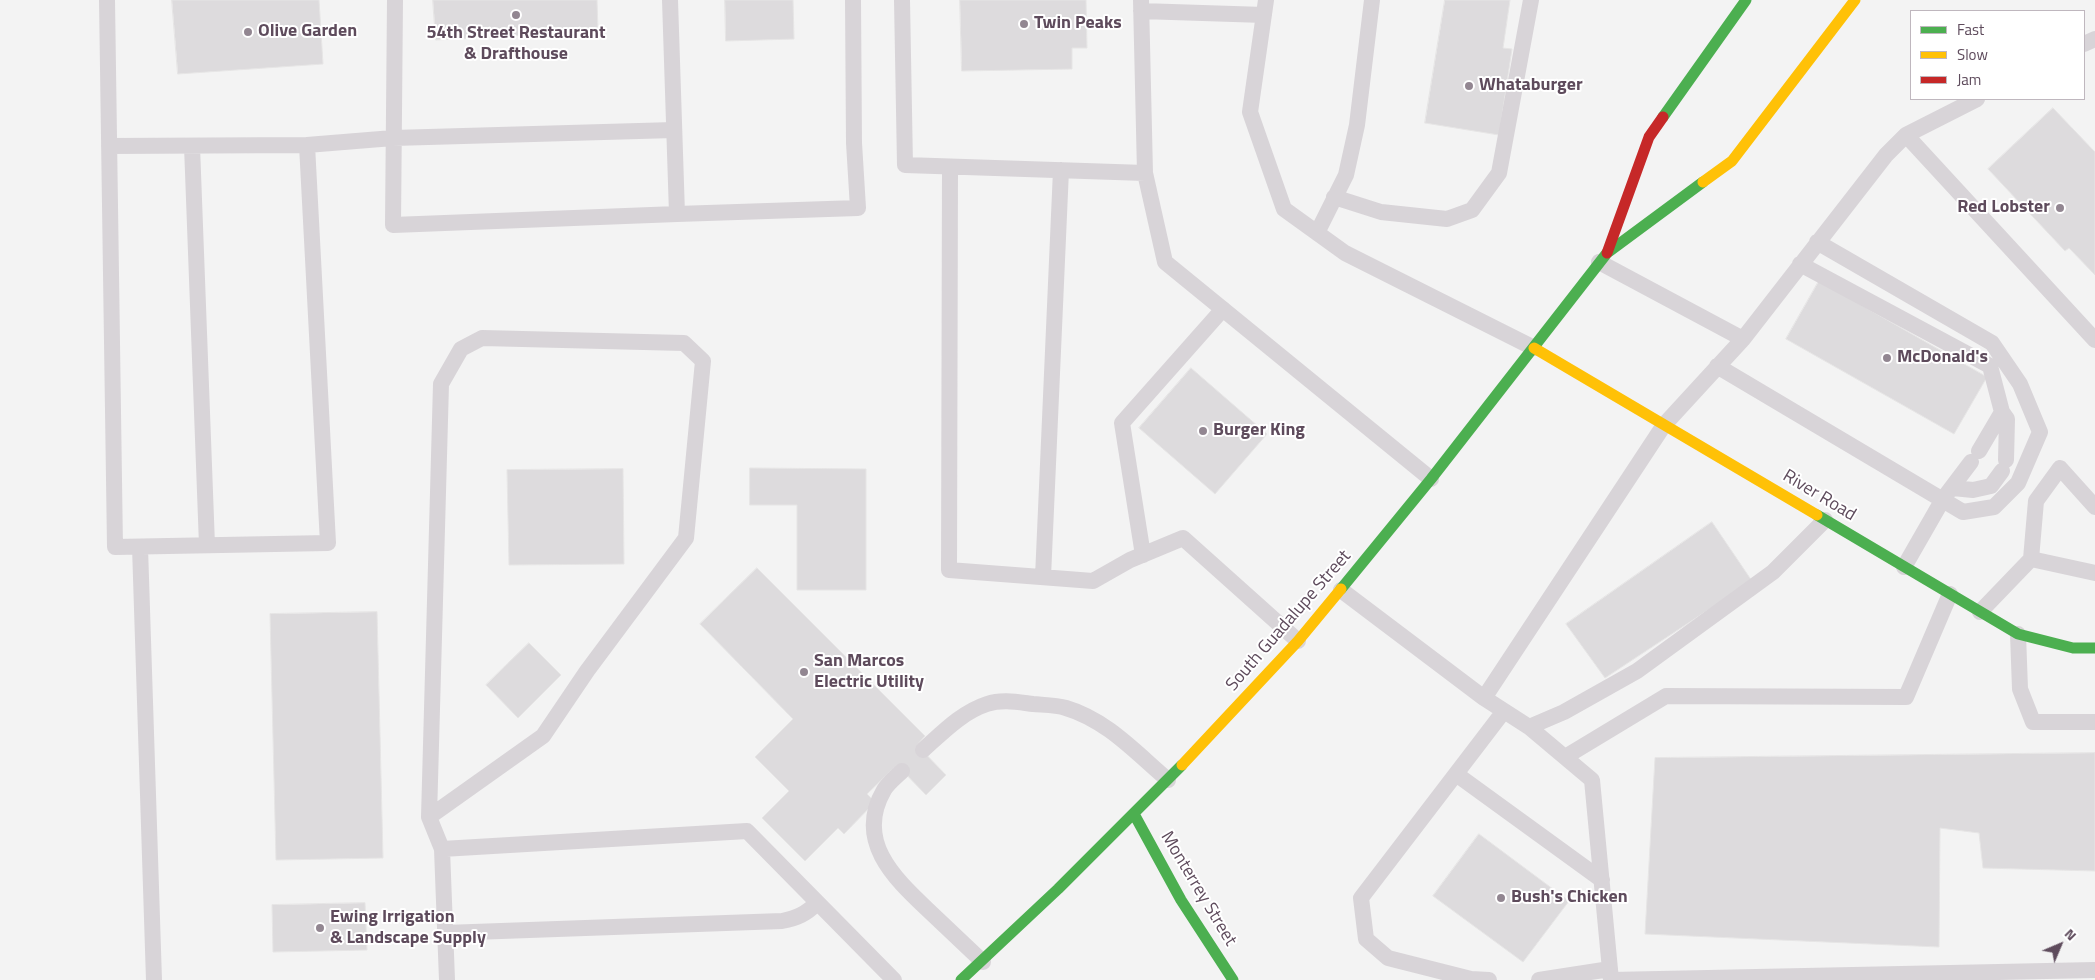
<!DOCTYPE html>
<html>
<head>
<meta charset="utf-8">
<style>
	body { margin:0 }
	#map { position:relative; width:2095px; height:980px; overflow:hidden; background:#f3f3f3; font-family:"Titillium Web",sans-serif }
	canvas { display:block }
	.legend { position:absolute; left:1910px; top:10px; width:175px; height:90px; box-sizing:border-box; background:#fff; border:1px solid #bfb7be; margin:0; padding:6px 9px; list-style:none; font-size:15px; color:#5e4b5c }
	.legend li { display:flex; align-items:center; gap:10px; height:25px }
	.legend b { width:25px; border:1px solid #bfb7be }
	.north { position:absolute; left:2035px; top:920px; width:50px; height:50px; -webkit-text-stroke:4px #fff; paint-order:stroke; rotate:45deg; font-size:14px; font-weight:700; line-height:20px; text-align:center; color:#5e4b5c }
	.north::after { content:''; display:block; margin:auto; width:18px; height:22px; background:#5e4b5c; clip-path:polygon(50% 0,100% 100%,50% 72%,0 100%) }
</style>
</head>
<body>
<div id="map">
<canvas width="2095" height="980"></canvas>
<ul class="legend">
<li><b style="height:6px;background:#4caf50"></b>Fast</li>
<li><b style="height:6px;background:#ffc107"></b>Slow</li>
<li><b style="height:6px;background:#c62828"></b>Jam</li>
</ul>
<div class="north">N</div>
</div>
<script>
const ctx = document.querySelector('canvas').getContext('2d');
ctx.lineJoin = 'round';
function fillPath(path, color) { ctx.fillStyle = color; ctx.fill(path, 'evenodd'); }
function strokePath(path, color, width, dash) { ctx.strokeStyle = color; ctx.lineWidth = width; ctx.lineCap = dash ? 'butt' : 'round'; ctx.setLineDash(dash || []); ctx.stroke(path); }
function write(font, color, halo, rows, align = 'center') {
  ctx.font = font + ' "Titillium Web",sans-serif'; ctx.lineWidth = 4; ctx.setLineDash([]); ctx.textBaseline = 'middle'; ctx.strokeStyle = halo; ctx.fillStyle = color; for (const [text, x, y, turn = 0] of rows) {
    ctx.save(); ctx.translate(x, y); ctx.rotate((+turn || 0) * Math.PI / 180); ctx.textAlign = isNaN(turn) ? turn : align; if (halo) ctx.strokeText(text, 0, 0); ctx.fillText(text, 0, 0); ctx.restore();
  }
}
const building = new Path2D(`
	M172,0H319L323,64L178,74Z
	M433,0H597L598,31L436,40Z
	M725,0H793L794,39L726,41Z
	M960,0H1086L1087,48H1072V69L962,71Z
	M1445,0H1510L1503,48L1512,49L1499,135L1425,123Z
	M2053,108L2095,152V275L2069,248L2065,251L1988,169Z
	M1819,281L1987,377L1954,434L1786,339Z
	M1191,368L1267,434L1215,494L1139,428Z
	M750,468L866,469V590H797V505H750Z
	M623,469L624,564L509,565L507,470Z
	M1712,522L1752,581L1605,678L1566,624Z
	M757,568L925,736L917,745L946,775L926,795L897,765L867,794L875,802L844,834L838,828L805,861L762,818L789,791L755,757L793,719L700,624Z
	M377,612L383,858L276,860L270,614Z
	M529,643L561,675L518,718L486,685Z
	M2095,753V871L1983,868L1979,833L1940,828L1939,947L1645,934L1655,758Z
	M1479,834L1569,901L1523,962L1433,896Z
	M365,903L367,950L273,952L272,905Z`);
fillPath(building, '#dddbdd');
strokePath(building, '#e6e5e5', 1);
strokePath(new Path2D(`
	M107,0L115,547L328,543L307,145L109,146
	M395,0L393,225L677,214
	M670,0L677,214L858,208L854,143L853,0
	M902,0L905,165L1145,173L1141,0
	M1266,0L1250,112L1284,209L1345,253L1534,348
	M1141,11L1264,15
	M2084,44L2095,39
	M1906,135L2095,340
	M307,145L393,138L674,130
	M192,146L207,545
	M950,167L949,570L1093,581L1130,560L1183,538L1298,641
	M1145,173L1165,262L1431,479
	M1334,197L1381,212L1447,219L1472,210L1499,173L1531,0
	M1317,233L1346,175L1357,125L1372,0
	M1599,262L1743,339
	M1800,264L1990,366L2002,412L1979,451
	M1717,366L1963,512L1994,507L2018,483L2040,432L2020,384L1992,343L1817,242
	M2002,412L2007,419L2006,460
	M1953,488L1973,490L1991,486L2002,471
	M140,547L154,980
	M1143,555L1122,423L1223,309
	M2031,559L2036,501L2060,468L2095,507
	M1904,567L1943,499L1971,462
	M1043,577L1061,170
	M1341,590L1484,698L1529,727L1592,780L1611,980
	M1980,612L2031,559L2095,573
	M2018,634L2020,689L2033,722H2095
	M1484,698L1664,425L1743,339L1886,155L1906,135L1977,99
	M1529,727L1564,712L1637,671L1773,572L1825,520
	M923,750C942,733 962,712 987,704C1002,699 1017,702 1033,704C1044,705 1056,705 1066,708C1107,720 1137,754 1168,780
	M1565,757L1666,696L1906,697L1950,594
	M902,771C896,777 888,783 884,790C855,840 893,877 927,909C945,926 964,944 983,962
	M1456,774L1602,880
	M429,817L543,736L587,671L686,538L703,361L684,343L482,338L461,349L441,384L429,817L442,849L447,980
	M442,849L747,831L894,980
	M445,933L782,921C797,918 806,914 817,903
	M1489,980L1471,979L1388,958L1366,939L1361,898L1504,711
	M1539,980L1610,969
	M1611,980L2095,970`), '#d8d4d8', 16);
strokePath(new Path2D(`
	M1663,117L1746,0
	M1817,515L2018,634L2073,648H2095
	M1341,589L1431,479L1607,253L1703,182
	M1134,814L1181,900L1233,980
	M961,980L1058,889L1182,765`), '#4caf50', 11);
strokePath(new Path2D(`
	M1703,182L1732,161L1855,0
	M1534,348L1817,515
	M1182,765L1298,641L1341,589`), '#ffc107', 11);
strokePath(new Path2D(`
	M1607,253L1649,137L1663,117`), '#c62828', 11);
for (const [x, y, r, color] of [
	[516,15,5,"#928691"],
	[1024,24,5,"#928691"],
	[248,32,5,"#928691"],
	[1469,86,5,"#928691"],
	[2060,208,5,"#928691"],
	[1887,358,5,"#928691"],
	[1203,431,5,"#928691"],
	[804,672,5,"#928691"],
	[1501,898,5,"#928691"],
	[320,928,5,"#928691"]
]) { const dot = new Path2D(); dot.arc(x, y, r, 0, 2 * Math.PI); ctx.fillStyle = color; ctx.fill(dot); strokePath(dot, '#fff', 2); }
write('bold 18px', '#5e4b5c', '#fff', [
	["Twin Peaks",1034,24],
	["Olive Garden",258,32],
	["54th Street Restaurant",516,34,"center"],
	["& Drafthouse",516,55,"center"],
	["Whataburger",1479,86],
	["Red Lobster",2050,208,"right"],
	["McDonald's",1897,358],
	["Burger King",1213,431],
	["San Marcos",814,662],
	["Electric Utility",814,683],
	["Bush's Chicken",1511,898],
	["Ewing Irrigation",330,918],
	["& Landscape Supply",330,939]
], 'left');
write('18px', '#5e4b5c', '#fff', [
	["River Road",1819,496,31],
	["South Guadalupe Street",1289,621,-49],
	["Monterrey Street",1198,889,59]
]);
</script>
</body>
</html>
